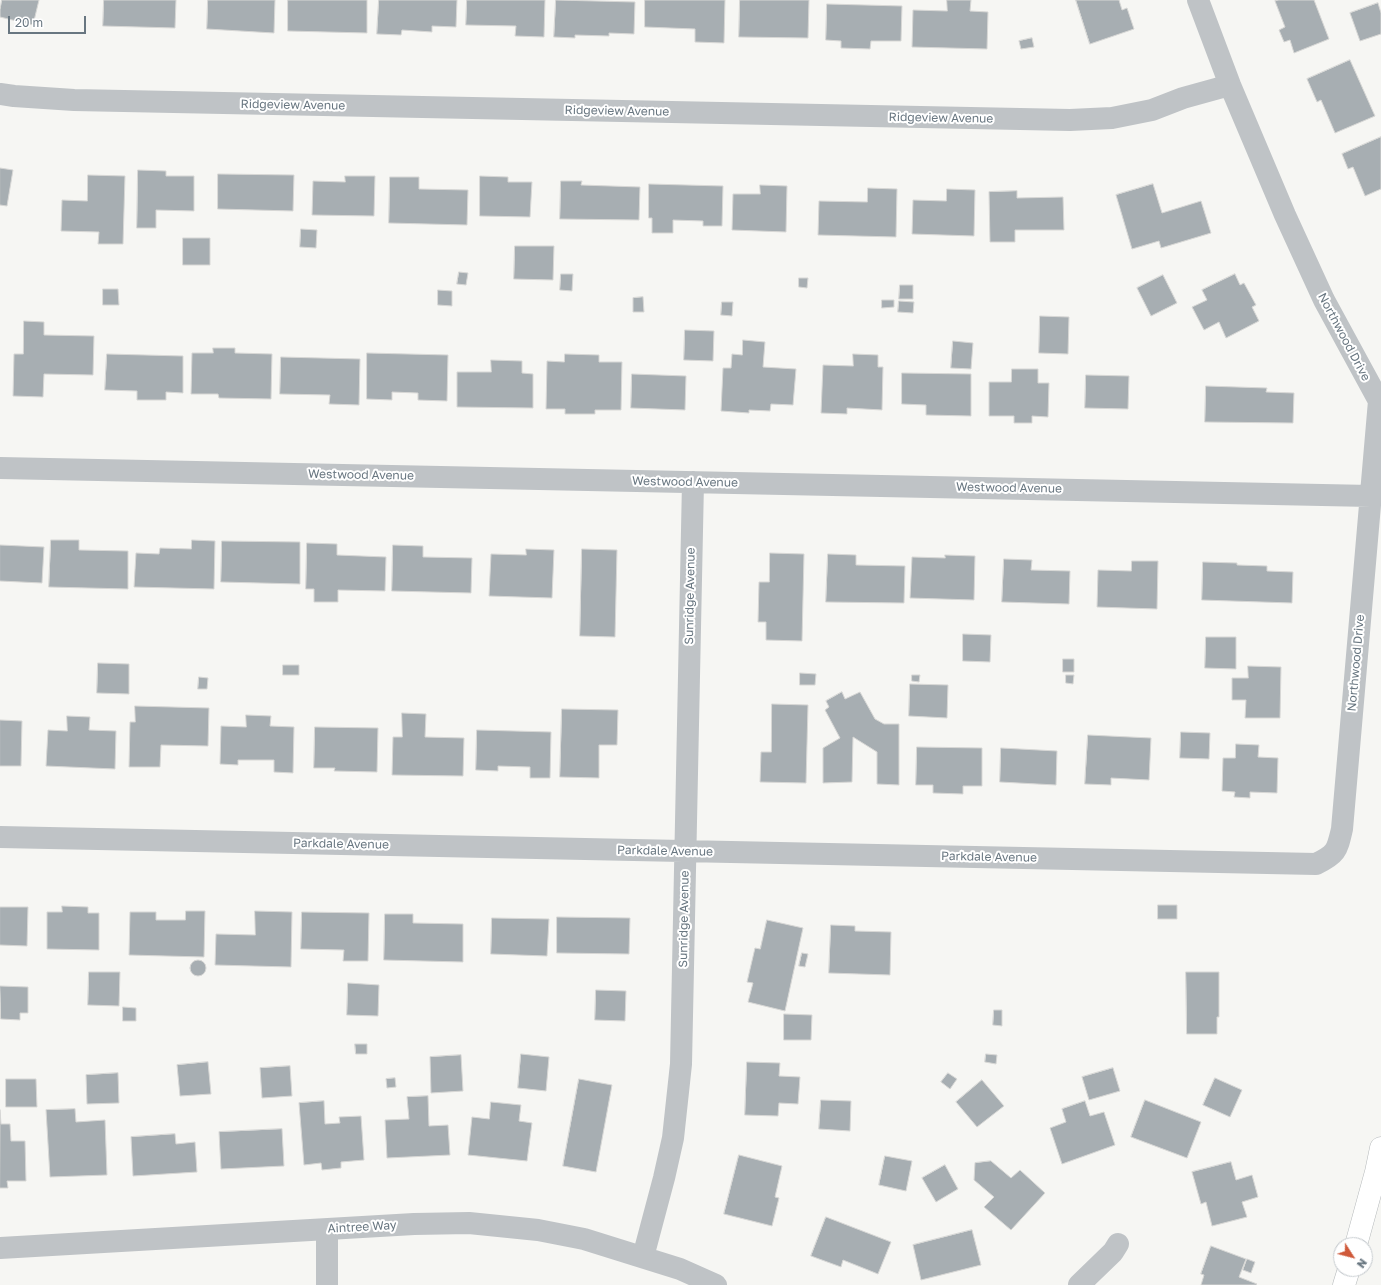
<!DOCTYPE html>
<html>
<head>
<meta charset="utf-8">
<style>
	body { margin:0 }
	#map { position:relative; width:1381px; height:1285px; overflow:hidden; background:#f6f6f3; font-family:"Golos Text",sans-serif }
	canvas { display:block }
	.north { position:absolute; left:1333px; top:1237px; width:40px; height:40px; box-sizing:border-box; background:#fff; border:1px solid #c3c8cc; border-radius:50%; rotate:126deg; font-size:11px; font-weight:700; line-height:16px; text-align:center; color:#687680 }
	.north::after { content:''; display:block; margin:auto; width:14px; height:18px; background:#cf593a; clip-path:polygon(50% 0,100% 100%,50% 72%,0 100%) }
	.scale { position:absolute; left:8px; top:16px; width:78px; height:18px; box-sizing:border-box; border:2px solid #687680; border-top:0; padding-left:5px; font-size:12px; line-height:14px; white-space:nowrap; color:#687680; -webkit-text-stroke:3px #fff; paint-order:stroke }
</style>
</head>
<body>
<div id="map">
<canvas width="1381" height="1285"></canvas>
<div class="north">N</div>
<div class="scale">20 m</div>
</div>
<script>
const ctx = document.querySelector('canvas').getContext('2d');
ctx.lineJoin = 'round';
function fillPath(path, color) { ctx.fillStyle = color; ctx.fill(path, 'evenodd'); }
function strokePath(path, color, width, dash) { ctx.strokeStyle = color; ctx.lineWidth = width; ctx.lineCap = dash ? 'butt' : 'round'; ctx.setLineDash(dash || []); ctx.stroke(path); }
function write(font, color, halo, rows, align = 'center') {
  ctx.font = font + ' "Golos Text",sans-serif'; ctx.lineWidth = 4; ctx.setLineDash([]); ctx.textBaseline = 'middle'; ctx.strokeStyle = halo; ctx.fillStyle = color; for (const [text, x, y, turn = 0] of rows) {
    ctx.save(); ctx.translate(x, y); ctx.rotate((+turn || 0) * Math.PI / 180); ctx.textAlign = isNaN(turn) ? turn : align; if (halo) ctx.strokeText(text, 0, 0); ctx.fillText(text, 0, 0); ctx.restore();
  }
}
const building = new Path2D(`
	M2,0H39L33,25L0,17V10Z
	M104,0H176L175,28L103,26Z
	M208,0H275L274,33L207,29Z
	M288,0H367V33L288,31Z
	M379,0H457L456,27L432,26V32L402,30L401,35L377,34Z
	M467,0H545L544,37L515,36L516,26L466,25Z
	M556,0L635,2L634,34L609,33V36L575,35V38L554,37Z
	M645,0H725L724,43L695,42V29L645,27Z
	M740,0H809L808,38L739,37Z
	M947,0H971L970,11L988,12L987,49L912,47L913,10L947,11Z
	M1076,0H1119L1122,10L1127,8L1134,29L1090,44Z
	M1279,0H1314L1329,39L1294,53L1290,40L1284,42L1279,30L1285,27L1275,1Z
	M1378,3L1381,13V34L1360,41L1350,13Z
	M827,4L902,6L901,41H871L870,49L841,48V41L826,40Z
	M1032,38L1034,47L1021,49L1019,41Z
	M1350,60L1375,116L1335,133L1321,100L1317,102L1307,79Z
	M1381,137V189L1365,196L1353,167L1348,169L1342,154Z
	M0,168L13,170L7,206L0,205Z
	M138,170L166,171V176H194V211L156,210V228H137Z
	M218,174L294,175L293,211L218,209Z
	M88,175L125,176L123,244H98L99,232L61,231L62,200L87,201Z
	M345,176H375L374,216L312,215L313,181L345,182Z
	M480,176L508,177V182H532L530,217L480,216Z
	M390,177H419V189L468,190L467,225L389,223Z
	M561,181H582L581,185L640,187L639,220L560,219Z
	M649,184L723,186L722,226H703V221L673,220V233H652V218H649Z
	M1153,184L1162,213L1201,201L1211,233L1161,248L1159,241L1132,249L1116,195Z
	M760,185L787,186L786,232L732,230L733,194H760Z
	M868,188L897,189L896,237L818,235L819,201L867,202Z
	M947,189L975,190L974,236L912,234L913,200L946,201Z
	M1017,191V198L1063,197L1064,230H1015V242H990L989,192Z
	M301,229L317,230L316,248L300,247Z
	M183,238H210V265H183Z
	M515,246H554L553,280L514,279Z
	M459,272L468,273L466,285L457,284Z
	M561,274H573L572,291L560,290Z
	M1235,274L1240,285L1244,283L1256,305L1252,307L1259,321L1226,338L1219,322L1204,330L1192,307L1207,300L1202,290Z
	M1163,275L1177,303L1151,316L1137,288Z
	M799,278H808L807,288L799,287Z
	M900,285H913V299H899Z
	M103,289H118L119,305H103Z
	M438,290L452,291V306L438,305Z
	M643,297L644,312H633V298Z
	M882,300H894V307L882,308Z
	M899,301L914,302L913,313L898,312Z
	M722,302H733L732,316L721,315Z
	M1040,316L1069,317L1068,354L1039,353Z
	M24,321L44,322V335L94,336L93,375L44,374L43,397L13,396L14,354H23Z
	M685,330L714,331L713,361L684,360Z
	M743,340L765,342L763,367L796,369L793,405L771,404L770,411L749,410V413L721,411L723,368H731L732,354L742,355Z
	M953,341L973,343L971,369L951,368Z
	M213,348H235V353L272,354L271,399L219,398L218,394H191L192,353H213Z
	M367,353L448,355L447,401L418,400V393L392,392V400L367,399Z
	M107,354L183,356V393L166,392V400H137V391L105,390Z
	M565,354L599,355V362H622L621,410H595V414H565V409H546L547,361L564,362Z
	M853,354L878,355V367H883L882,410L847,408V414L821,413L823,365L853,366Z
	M281,357L360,359L359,405L329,404L330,395L280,394Z
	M491,360L522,361V373L533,374V408L457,407V372H491Z
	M1012,369H1038V383H1049L1048,417L1032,416V423H1014V416H989V382H1011Z
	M902,373L971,374V416L926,415V405L902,404Z
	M632,374L686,376L685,410L631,408Z
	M1086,375L1129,376L1128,409L1085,408Z
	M1206,386L1267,388L1266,392L1294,393L1293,423L1205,422Z
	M51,540H79V550L128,551V589L49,587Z
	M192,540L215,541L214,589L134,587L136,553L159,554L160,548L191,549Z
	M222,541L300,542V584L221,582Z
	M307,543L337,544V555L386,557L385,591L338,590V602H314V589H306Z
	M0,545L44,547L42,583L0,581Z
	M393,545L423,546V557L472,558L471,593L392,591Z
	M526,549L554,550L552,598L489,596L491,554L526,555Z
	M582,549L617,550L615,637L580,636Z
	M770,553L804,554L802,641L766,640V622H758L759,582H769Z
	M828,554L856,555V565L905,566L904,603L826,602Z
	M945,555L975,556L974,600L910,598L912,557L945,558Z
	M1004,559L1032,560L1031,570L1070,571L1069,604L1002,602Z
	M1132,561H1158L1157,609L1097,607L1098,570L1131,571Z
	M1203,562L1237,563V565L1267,566V571L1293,572L1292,603L1202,600Z
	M963,634L991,635L990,662L963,661Z
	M1206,637H1236V669L1205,668Z
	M1063,659H1074V672H1063Z
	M98,663L129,664V694L97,693Z
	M283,665H299V675H283Z
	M1248,666L1281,667L1280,718H1245L1246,700H1232V678H1248Z
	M800,673L816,674L815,685H800Z
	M912,675H920L919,682L912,681Z
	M1066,675H1074L1073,684L1066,683Z
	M199,677L208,678L207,689H198Z
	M910,684L948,685L947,718L909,716Z
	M842,692L845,699L860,692L875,719L884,724H899V785L877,784V752L853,737L852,782L823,783V748L840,738L825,710L829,707L826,701Z
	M772,704L808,705L806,783L760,782L761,752H771Z
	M135,706L209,708L208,746L161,745L160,767H129L130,722H135Z
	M562,709L618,710L617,745H599V778L560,777Z
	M402,713L426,714L425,737L464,738L463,776L392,775L393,737H402Z
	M246,715L271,716L270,726L294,727L293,773L274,772V760H238V765L220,764L221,726L246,727Z
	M67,716L90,717L89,730L116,731L115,769L46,766L48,730L67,731Z
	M0,720L22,721L21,766H0Z
	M315,727L378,728L377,772L334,771L335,768H314Z
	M477,730L551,732L550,778H530V767L498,766V771L476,770Z
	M1181,732L1210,733L1209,759L1180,758Z
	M1088,735L1151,738L1149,780L1111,778V785L1085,784Z
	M1236,744L1259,745L1258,757L1278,758L1277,793L1250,792V798L1234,797L1235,792L1222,791L1223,758H1235Z
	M917,747L982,748V786H963V794L933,793V785H916Z
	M1001,748L1057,751L1056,785L1000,782Z
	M1158,905H1177V919H1158Z
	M62,906L88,907V913H99V950L47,949V912H62Z
	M0,907H28L27,946L0,945Z
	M186,911H205L204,957L129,955L130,912H156V920H185Z
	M255,911L292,912L291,967L215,965L216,934L255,935Z
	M302,912L369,913L368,961H343L344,950L301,949Z
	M385,914H413V923L463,924V962L384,960Z
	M557,917L630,918L629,954L557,953Z
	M492,918L549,919L547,956L491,954Z
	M767,920L803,928L785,1011L748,1002L753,983L747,982L755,948L760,949Z
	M831,925L855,926V931L891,932L890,975L829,973Z
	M802,953L808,954L805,967L799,966Z
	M190 968a8 8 0 1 1 16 0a8 8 0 1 1-16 0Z
	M89,972H120L119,1006L88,1005Z
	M1186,972H1219V1017H1217V1034H1187Z
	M348,983L379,985L378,1016L347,1015Z
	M0,986L28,987V1013H20V1020L1,1019Z
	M596,990L626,991L625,1021L595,1020Z
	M123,1007L136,1008V1021H123Z
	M994,1010H1002V1026L993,1025Z
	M784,1014L812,1015L811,1040H784Z
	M355,1044H367V1054H356Z
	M521,1054L549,1057L546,1091L518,1088Z
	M986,1054L997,1055L996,1064L985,1062Z
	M461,1055L463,1091L431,1093L430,1057Z
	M208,1062L211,1094L180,1096L177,1065Z
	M747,1062L780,1063L779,1076L800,1077L798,1104L779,1103L778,1116L745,1115Z
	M290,1066L292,1096L262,1098L260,1068Z
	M1113,1068L1120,1091L1089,1100L1082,1077Z
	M118,1073L119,1103L87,1104L86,1075Z
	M948,1073L957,1079L950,1089L941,1082Z
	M395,1078L396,1087L387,1088L386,1079Z
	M1215,1078L1242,1090L1230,1117L1203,1105Z
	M6,1079H36L37,1107H6Z
	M579,1079L612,1085L596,1172L563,1166Z
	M982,1080L1004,1106L977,1127L956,1102Z
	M428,1096L429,1126L448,1125L450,1155L387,1158L385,1120L409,1119L407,1097Z
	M821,1100L851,1101L850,1131L819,1129Z
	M1145,1100L1201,1122L1187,1158L1131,1137Z
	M324,1101L325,1124L340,1123L339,1117L361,1116L364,1160L341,1162V1168L322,1170L321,1163L304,1165L299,1103Z
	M1085,1101L1090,1116L1104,1112L1115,1145L1062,1164L1050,1128L1066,1122L1062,1109Z
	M491,1102L521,1105L519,1121L532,1123L527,1161L468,1155L472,1117L489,1119Z
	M75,1109L76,1122L105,1120L107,1175L50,1177L46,1110Z
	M0,1110L1,1124H10L11,1141H25L26,1181H7L8,1188H0Z
	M282,1129L284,1166L221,1169L219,1132Z
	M175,1134L176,1144L195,1142L197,1172L133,1176L131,1137Z
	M739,1155L782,1166L775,1197L779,1198L772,1226L724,1214Z
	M885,1156L912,1161L906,1191L879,1185Z
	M991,1161L1011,1178L1020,1170L1045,1193L1011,1230L984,1207L994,1197L974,1180L975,1163Z
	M1231,1162L1236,1180L1252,1175L1258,1197L1242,1202L1247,1217L1212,1226L1206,1202L1201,1204L1192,1172Z
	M945,1165L958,1189L936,1202L922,1178Z
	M826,1217L891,1242L878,1274L843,1260L841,1267L811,1256Z
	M972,1230L981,1265L921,1280L913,1245Z
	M1211,1246L1246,1259L1239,1277L1257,1284L1256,1285H1201L1204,1275L1201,1274Z
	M1247,1259L1255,1262L1251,1273L1243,1270Z`);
fillPath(building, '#a7aeb2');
strokePath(building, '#d7d7d5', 1);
const highway = new Path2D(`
	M1356,1245L1376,1172L1381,1148
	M1344,1285L1349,1269`);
strokePath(highway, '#b2b6b8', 23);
strokePath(new Path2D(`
	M0,94L14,96L74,100L1070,120L1112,118L1152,110L1183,98L1230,85
	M0,468L1371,496
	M0,837L1316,864C1337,854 1337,850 1342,829L1379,401L1324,300L1285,215L1230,85L1198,0
	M0,1248L414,1224L469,1223L538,1230L584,1239L680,1269L716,1285
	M643,1257L664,1178L673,1138L681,1064L693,482
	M327,1285V1230
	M1079,1285L1113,1252L1118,1244`), '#bfc3c6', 22);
strokePath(highway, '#fff', 22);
write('12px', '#687680', '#fff', [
	["Ridgeview Avenue",293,105,1],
	["Ridgeview Avenue",617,111,1],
	["Ridgeview Avenue",941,118,1],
	["Northwood Drive",1344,337,62],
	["Westwood Avenue",361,475,1],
	["Westwood Avenue",685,482,1],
	["Westwood Avenue",1009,488,1],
	["Sunridge Avenue",690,596,-89],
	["Northwood Drive",1356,663,-85],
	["Parkdale Avenue",341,844,1],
	["Parkdale Avenue",665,851,1],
	["Parkdale Avenue",989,857,1],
	["Sunridge Avenue",684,919,-89],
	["Aintree Way",362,1227,-3]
]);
</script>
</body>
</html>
